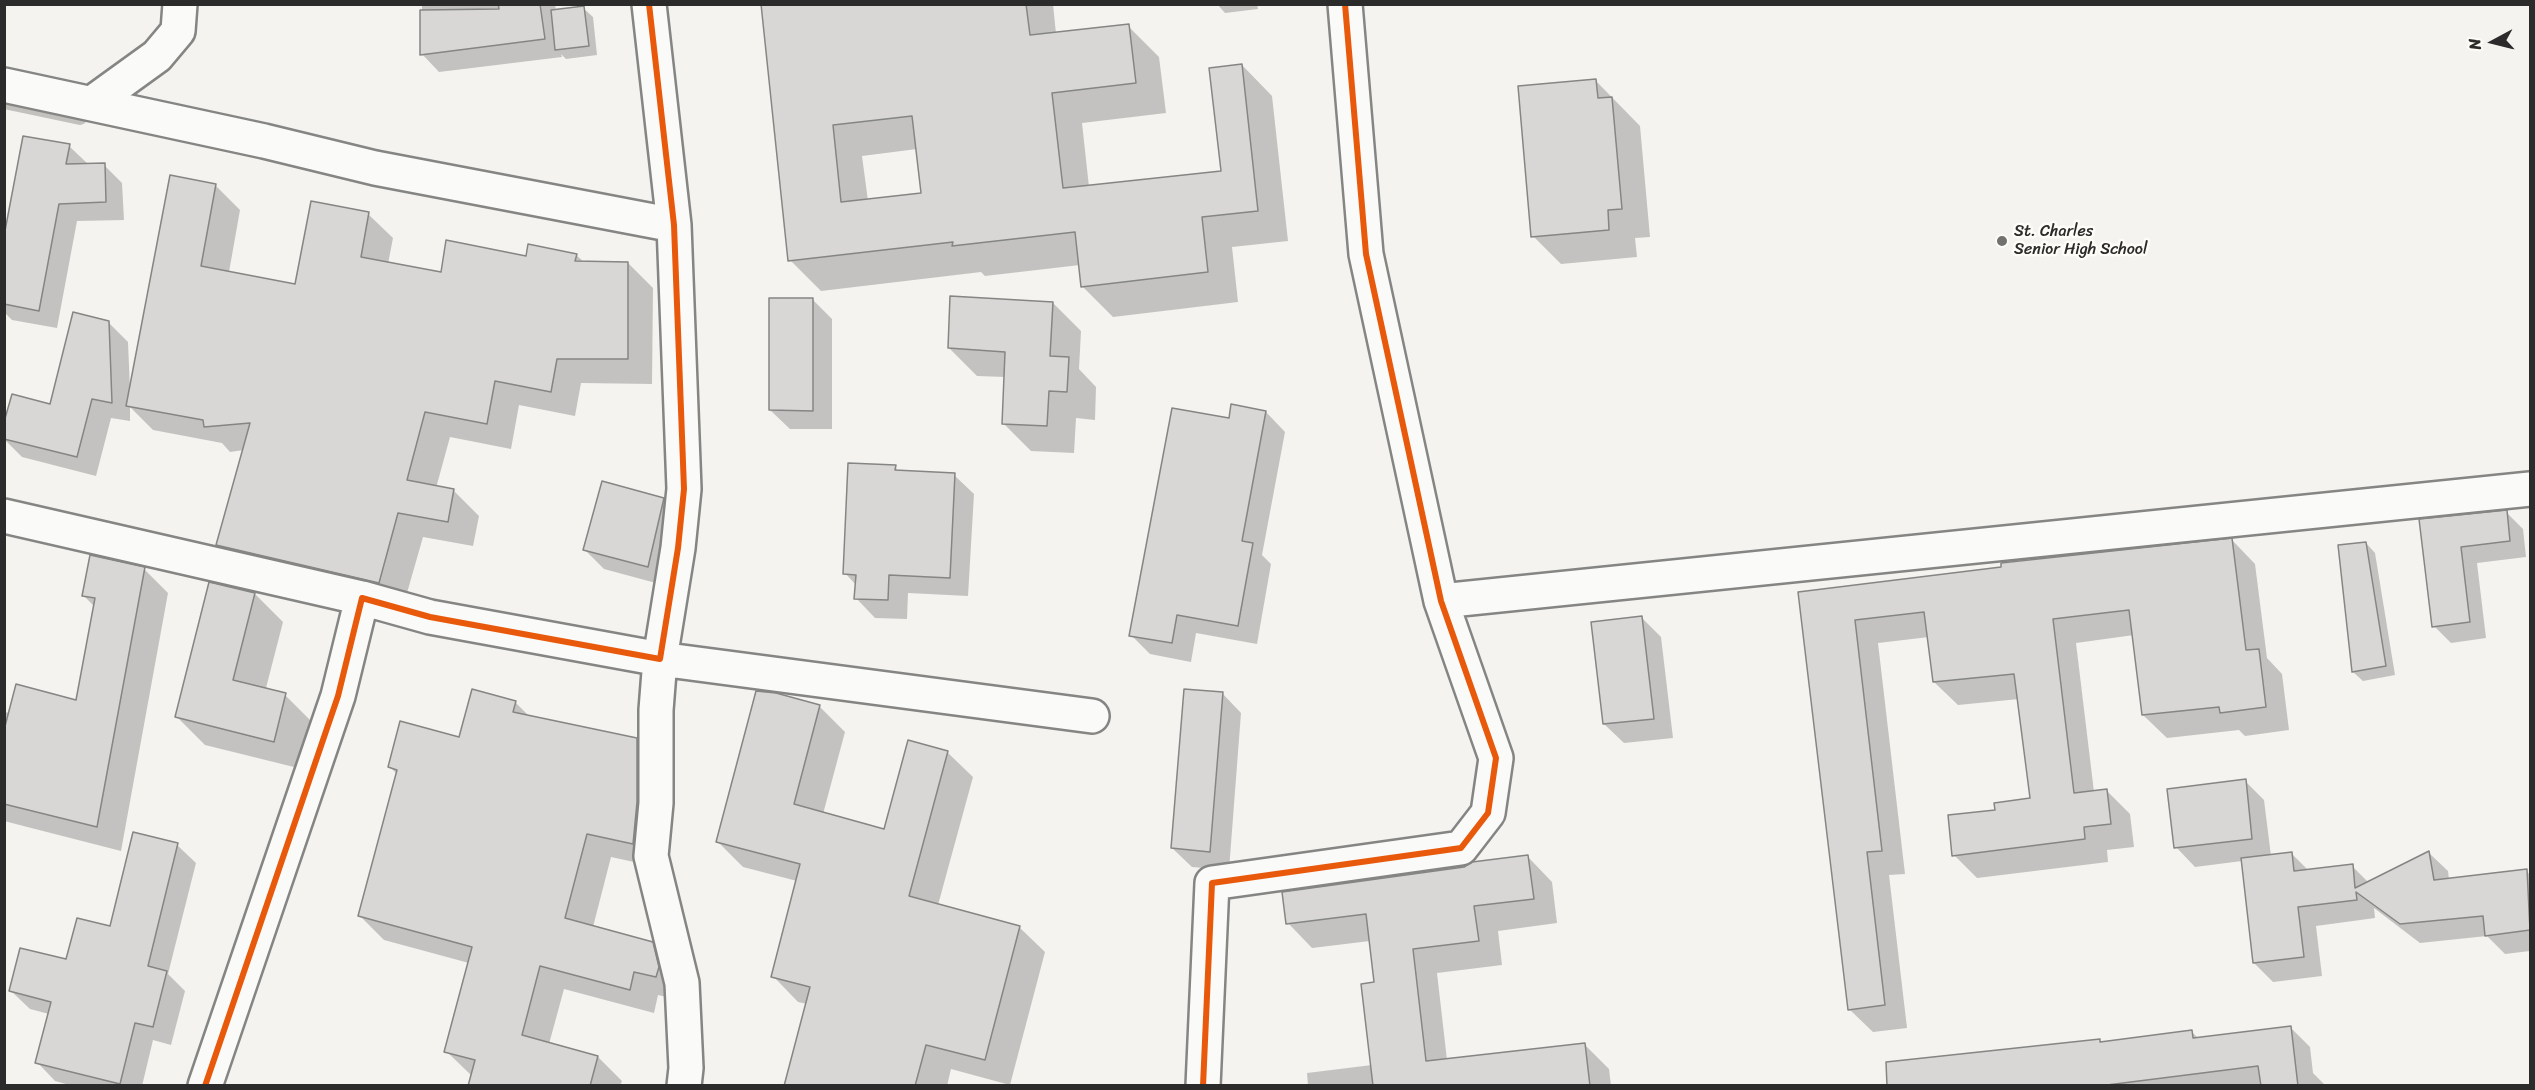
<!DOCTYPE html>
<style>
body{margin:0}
#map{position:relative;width:2535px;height:1090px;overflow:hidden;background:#f4f3f0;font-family:Sriracha,sans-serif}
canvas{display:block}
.frame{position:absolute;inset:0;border:6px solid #2b2b2b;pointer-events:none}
.north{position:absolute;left:2463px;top:12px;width:60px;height:60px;-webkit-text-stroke:4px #fdfcf7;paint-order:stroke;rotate:263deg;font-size:16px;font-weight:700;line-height:24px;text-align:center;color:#2b2b2b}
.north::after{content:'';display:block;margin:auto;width:21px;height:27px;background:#2b2b2b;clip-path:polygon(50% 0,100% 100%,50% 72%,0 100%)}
</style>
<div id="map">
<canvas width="2535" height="1090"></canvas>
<div class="frame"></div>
<div class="north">N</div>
</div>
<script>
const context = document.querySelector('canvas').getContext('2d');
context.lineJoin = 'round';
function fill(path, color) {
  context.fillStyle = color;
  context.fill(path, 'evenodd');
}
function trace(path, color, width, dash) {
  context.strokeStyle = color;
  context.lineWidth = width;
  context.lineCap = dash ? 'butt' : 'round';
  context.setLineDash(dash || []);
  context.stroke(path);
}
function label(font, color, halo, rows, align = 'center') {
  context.font = font + ' Sriracha,sans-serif';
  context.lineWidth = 5;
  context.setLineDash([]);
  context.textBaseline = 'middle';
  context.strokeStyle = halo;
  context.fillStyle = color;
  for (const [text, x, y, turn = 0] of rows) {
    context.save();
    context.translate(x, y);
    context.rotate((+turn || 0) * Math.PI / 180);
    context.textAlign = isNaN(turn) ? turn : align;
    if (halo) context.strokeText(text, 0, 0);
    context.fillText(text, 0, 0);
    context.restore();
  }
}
fill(new Path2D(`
 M422,4H555L556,11L583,8L593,17L597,55L566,59L561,54L562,57L439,72L422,54Z
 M762,4H1053L1056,34L1128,26L1159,57L1166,113L1082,123L1089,187L1222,172L1242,65L1272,96L1288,241L1232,247L1238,302L1113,317L1082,286L1080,265L985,276L981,272L821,291L790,260ZM917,149L922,194L868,201L862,156Z
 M1217,4H1257L1258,9L1225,13Z
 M1595,80L1640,126L1650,237L1635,238L1637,257L1561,264L1533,236Z
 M69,146L88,164L104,165L122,183L124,220L77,221L57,328L12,320L4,312V244Z
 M215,185L240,210L229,272L296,286L368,214L393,238L388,264L442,274L527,257L576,255L584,262L628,263L653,288L652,384L581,383L575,416L519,405L511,449L450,437L436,488L454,491L479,516L473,546L423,537L403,607L243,570L218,545L244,450L230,452L222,443L153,430L130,407V421L111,418L96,476L22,457L4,439V429L51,406L108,322L128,342L130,390Z
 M812,299L832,319V429H790L770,410Z
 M1053,303L1081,331L1079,369L1096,387L1095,420L1076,418L1074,453L1031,451L1003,423L1006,377L977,376L949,348Z
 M1266,412L1285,432L1262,555L1271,564L1257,644L1196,633L1191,662L1150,654L1131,635L1230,420Z
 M895,467L900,472L954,475L974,494L968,596L908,593L907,619L875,618L856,598V585L845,573Z
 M663,499L683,519L667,586L604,569L585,550Z
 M2506,512L2523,529L2526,557L2477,563L2486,638L2451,643L2434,626L2421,521Z
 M2232,540L2255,564L2267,658L2282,674L2289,730L2245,736L2239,730L2167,738L2143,715L2134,635L2076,643L2094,792L2106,790L2130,814L2134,847L2107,850L2108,862L1977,878L1954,855L1996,812L2031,800L2019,699L1958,705L1934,682L1929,637L1878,643L1905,874L1889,875L1907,1028L1873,1032L1849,1009L1800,593Z
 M2366,543L2375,553L2395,675L2363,681L2353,672Z
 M144,569L168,593L121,851L4,821V712L10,713L78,701L95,607L83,595Z
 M210,584L255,594L283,622L266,688L285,695L313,723L302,769L205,745L177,717Z
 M1642,618L1661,637L1673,738L1624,743L1604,724Z
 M1222,693L1241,713L1229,870L1192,867L1172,848Z
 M776,695L820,707L845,732L823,814L885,831L947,752L973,777L938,905L1019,927L1045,952L1010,1085L951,1069L947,1086H786L807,1004L798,1002L773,976L797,881L743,867L717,841Z
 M515,702L531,718L636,740L661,764L657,867L611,857L593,927L652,943L676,967L680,1000L658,995L654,1013L564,989L549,1044L598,1057L622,1081L620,1086H470L472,1076L446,1051L469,963L384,940L360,916L397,774L390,767L460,739Z
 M2245,781L2264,800L2271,856L2291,853L2309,871L2352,866L2369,883L2429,853L2448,871L2449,880L2526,870L2530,875V951L2505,954L2487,936L2420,943L2374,908L2375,918L2316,926L2322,976L2273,982L2254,963L2242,861L2195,867L2176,847Z
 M177,845L196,863L168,974L185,991L171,1045L153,1040L142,1086H73L55,1081L37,1062L49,1014L30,1009L11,991L67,961L111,928Z
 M1528,857L1552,882L1557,923L1498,931L1502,965L1437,973L1447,1060L1584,1044L1609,1069L1611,1086H1308L1307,1073L1372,1065L1376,983L1370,941L1312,948L1288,923L1464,868Z
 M2291,1028L2310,1047L2313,1073L2326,1086H1914L2099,1041L2102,1043L2192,1032L2199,1039Z`), '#0003');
trace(new Path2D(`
 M4,102L80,118`), '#c2c1be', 14);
const building = new Path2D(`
 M498,4H540L545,39L420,55V10L499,9Z
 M761,4H1026L1030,35L1129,24L1136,83L1052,93L1063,188L1221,171L1209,68L1242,64L1258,211L1202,217L1208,272L1081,287L1075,232L952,246L953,242L788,261ZM912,116L921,193L841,202L833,125Z
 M584,6L589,46L555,50L551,10Z
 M1596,79L1598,98L1612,97L1622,209L1608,210L1609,230L1531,237L1518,86Z
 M23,136L70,144L66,164L105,163L106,202L59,204L39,311L4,304V236Z
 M170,175L216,184L201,266L295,284L311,201L369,212L361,257L441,272L446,240L526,256L528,244L577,254L575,261L628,262V359H557L551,392L495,381L487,424L425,412L407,480L454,489L448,522L398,513L379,583L216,545L250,423L204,427L203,420L126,406Z
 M950,296L1053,302L1050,356L1069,357L1067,392L1049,391L1047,426L1002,424L1005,352L948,348Z
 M769,298H813V411L769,410Z
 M73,312L109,321L112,403L92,399L77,457L4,439V422L12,394L50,404Z
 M1231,404L1266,411L1242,541L1253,543L1238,626L1177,615L1172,643L1129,636L1172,408L1229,418Z
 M848,463L896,465L895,470L955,473L950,578L889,575L888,600L854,599L856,575L843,574Z
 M602,481L664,498L648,567L583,550Z
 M2507,510L2510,541L2461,547L2470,622L2432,627L2419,519Z
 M2232,538L2246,650L2259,649L2266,707L2220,713L2219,707L2142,715L2129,610L2053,619L2074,793L2107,789L2111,824L2084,827L2085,839L1952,856L1948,815L1995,810L1994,803L2030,798L2014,674L1933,682L1924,612L1855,620L1882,851L1867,852L1885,1005L1848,1010L1798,592L2001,567V563Z
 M2366,542L2386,666L2352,672L2338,545Z
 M90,555L145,567L97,827L4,804V730L16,684L76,700L95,598L82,596Z
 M209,582L255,593L233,680L286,693L274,742L175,717Z
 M1642,616L1654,719L1603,724L1591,622Z
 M472,689L516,701L513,712L637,738V802L633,844L587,834L565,918L653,942L659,967L656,977L634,972L630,990L540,966L522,1035L598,1056L590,1086H468L475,1060L444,1052L472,947L358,916L397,770L388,767L400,721L459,737Z
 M1184,689L1223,692L1210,852L1171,848Z
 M756,691L776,693L820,705L794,804L884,829L908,740L948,751L909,896L1020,926L985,1060L926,1045L915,1086H784L810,987L771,977L800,864L716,842Z
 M2246,779L2252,839L2174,848L2167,789Z
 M133,832L178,843L148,966L167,971L153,1027L135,1023L120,1084L35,1063L51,1002L9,991L20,948L66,959L77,918L110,926Z
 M2429,851L2434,880L2527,869L2530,930L2485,936L2483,916L2400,924L2356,892L2357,900L2298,907L2304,957L2253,963L2241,858L2292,852L2294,871L2353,864L2355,888Z
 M1528,855L1534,899L1474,906L1479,941L1413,949L1426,1061L1585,1043L1590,1086H1373L1361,984L1374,982L1366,914L1286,924L1282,892L1464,867L1472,862Z
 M2291,1026L2298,1086H2261L2258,1066L2099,1086H1887L1886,1062L2100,1039V1042L2192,1030L2193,1038Z`);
fill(building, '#d8d7d5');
trace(building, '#858584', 1.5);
const street = new Path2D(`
 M4,85L264,141L375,168L674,225
 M92,103L157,56L178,31L180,4
 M4,516L362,598
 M1441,601L2530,489
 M205,1086L338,696L362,598L430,617L660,659L678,548L684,489L674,225L649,4
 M684,1086L686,1068L682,983L651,856L656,803V710L660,659L1092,716
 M1203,1086L1212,883L1461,848L1488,813L1496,758L1441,601L1366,254L1345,4`);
trace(street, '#858584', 38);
trace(street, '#fafaf8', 33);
trace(new Path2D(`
 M205,1086L338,696L362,598L430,617L660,659L678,548L684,489L674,225L649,4
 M1203,1086L1212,883L1461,848L1488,813L1496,758L1441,601L1366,254L1345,4`), '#e8590c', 6);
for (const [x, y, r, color] of [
 [2002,241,6,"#717170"]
]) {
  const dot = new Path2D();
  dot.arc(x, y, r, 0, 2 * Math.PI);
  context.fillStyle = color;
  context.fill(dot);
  trace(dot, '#fdfcf7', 2);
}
label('16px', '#2b2b2b', '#fdfcf7', [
 ["St. Charles",2014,232],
 ["Senior High School",2014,250]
], 'left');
</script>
